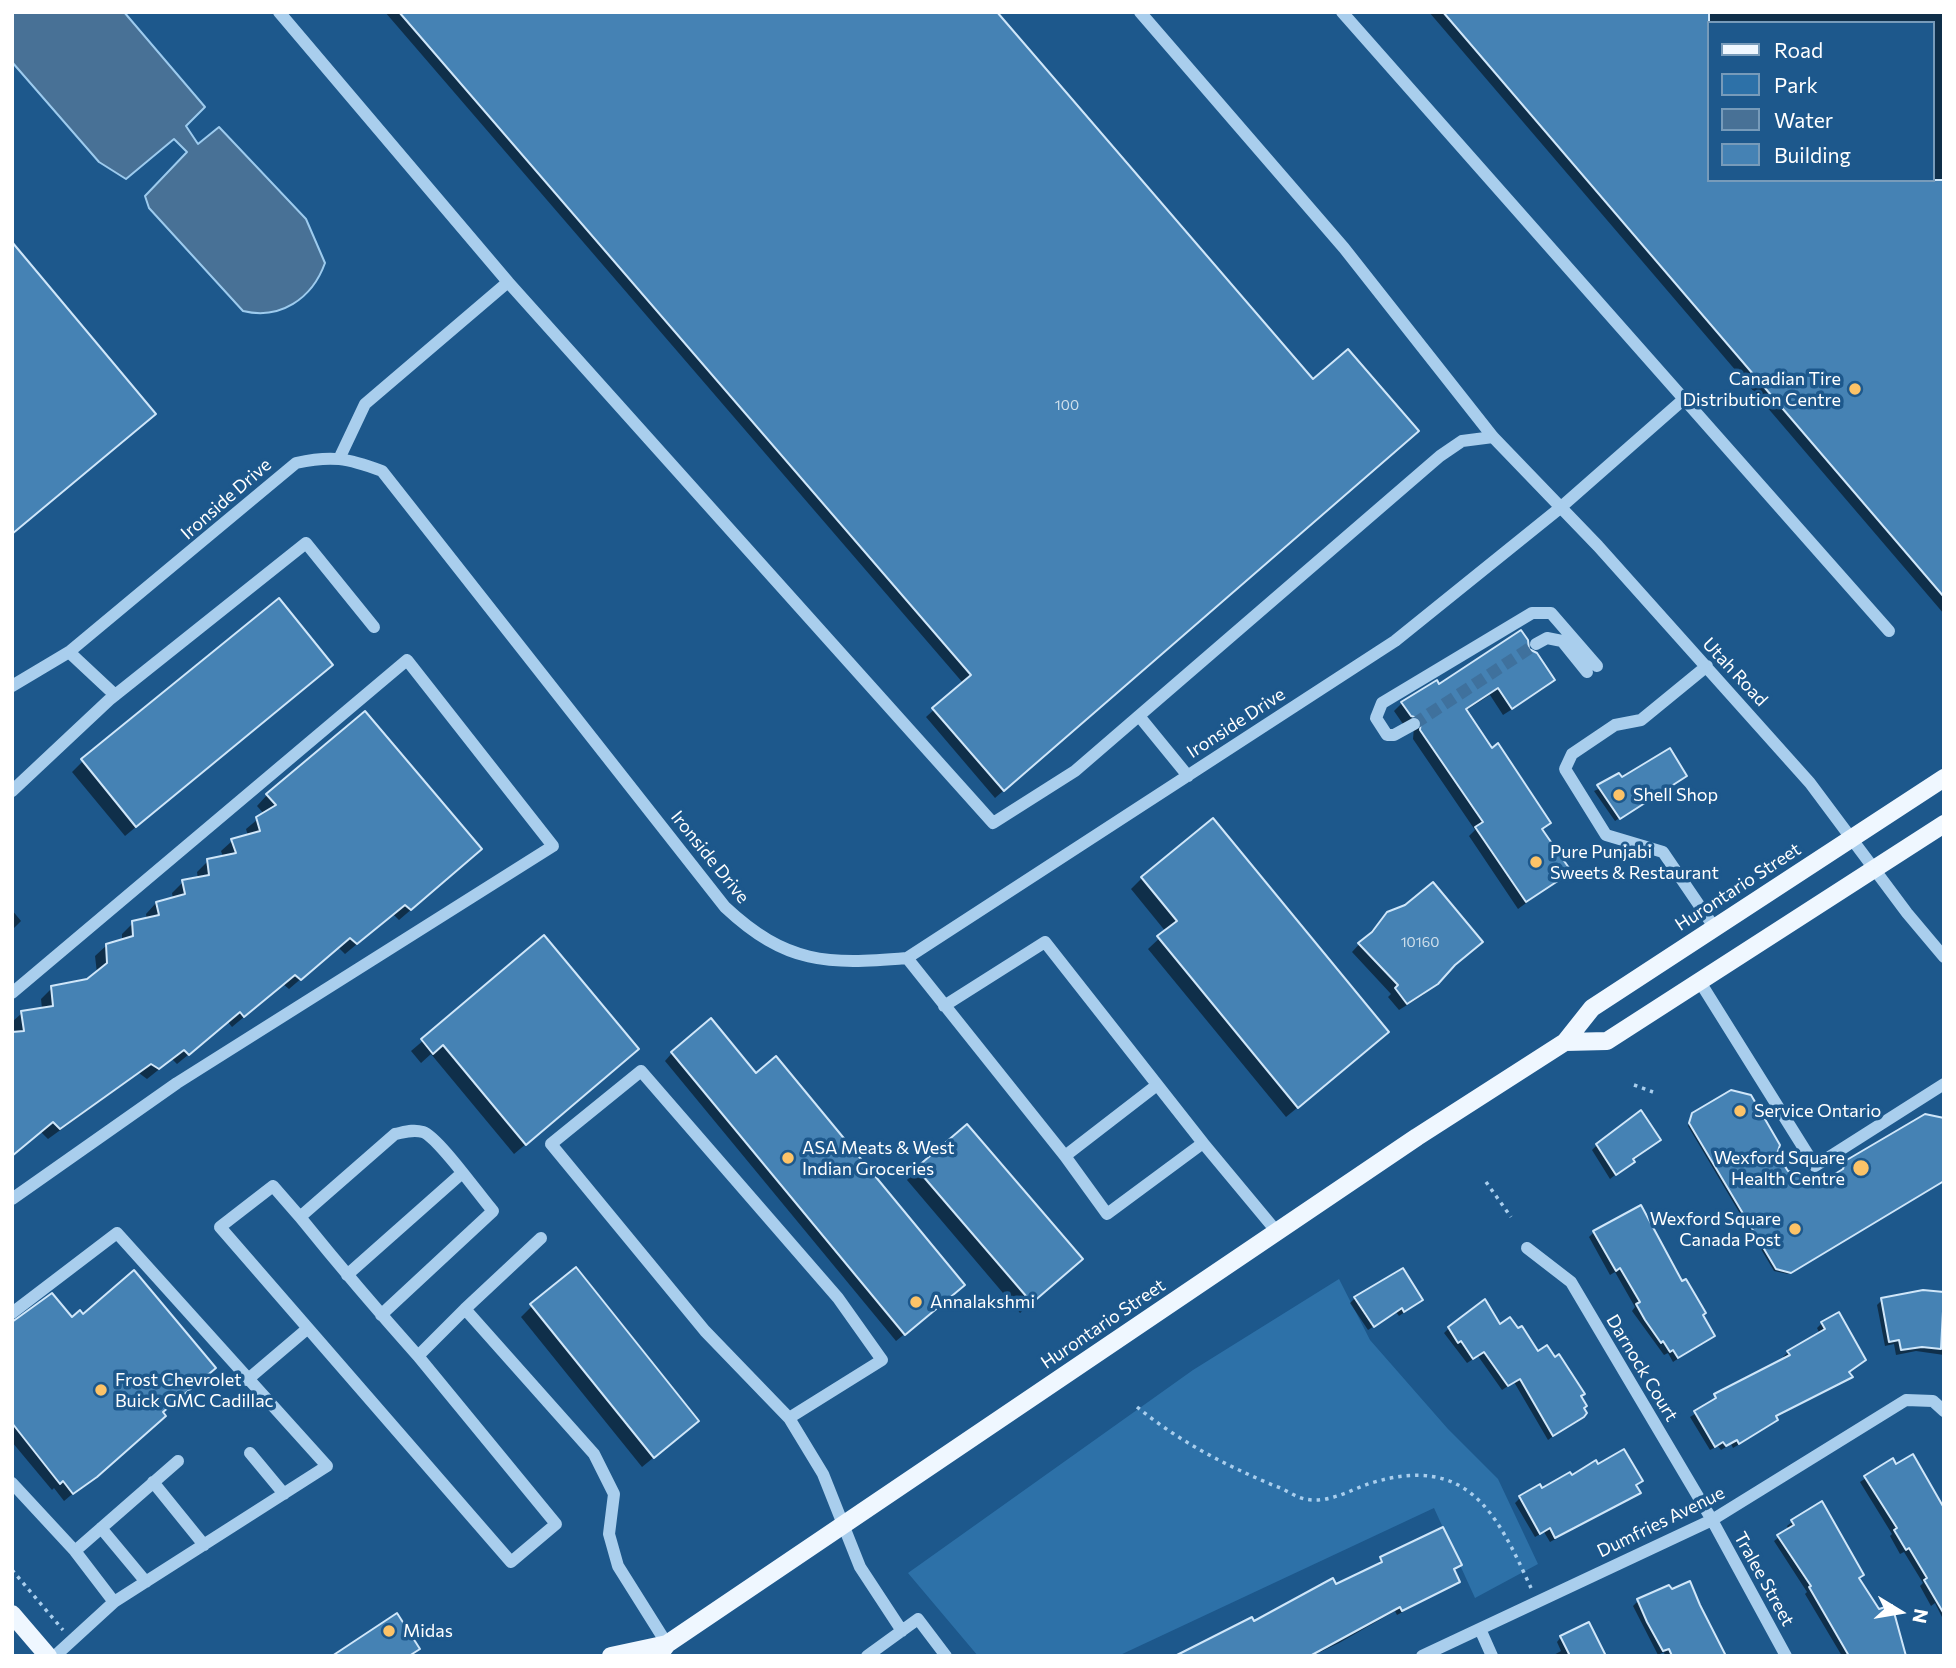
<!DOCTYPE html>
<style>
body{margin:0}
#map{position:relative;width:1956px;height:1668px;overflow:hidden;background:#1d588c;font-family:Commissioner,sans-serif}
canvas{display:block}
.frame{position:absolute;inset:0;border:14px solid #fff;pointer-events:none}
.legend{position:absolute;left:1707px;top:21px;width:228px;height:161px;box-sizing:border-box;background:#1d588c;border:2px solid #779bba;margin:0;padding:9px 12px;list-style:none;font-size:21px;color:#fff}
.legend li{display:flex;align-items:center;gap:14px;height:35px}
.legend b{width:35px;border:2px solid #779bba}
.north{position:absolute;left:1865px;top:1577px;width:70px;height:70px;-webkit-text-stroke:5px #1d588c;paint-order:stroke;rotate:101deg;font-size:19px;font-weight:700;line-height:28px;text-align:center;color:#fff}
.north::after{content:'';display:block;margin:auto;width:24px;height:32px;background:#fff;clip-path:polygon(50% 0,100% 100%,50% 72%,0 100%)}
</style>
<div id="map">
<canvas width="1956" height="1668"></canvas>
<div class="frame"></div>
<ul class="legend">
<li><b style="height:9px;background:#eff7ff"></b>Road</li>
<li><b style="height:19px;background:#2d71a8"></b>Park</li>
<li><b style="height:19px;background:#487196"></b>Water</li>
<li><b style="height:19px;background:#4582b4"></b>Building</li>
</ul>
<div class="north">N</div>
</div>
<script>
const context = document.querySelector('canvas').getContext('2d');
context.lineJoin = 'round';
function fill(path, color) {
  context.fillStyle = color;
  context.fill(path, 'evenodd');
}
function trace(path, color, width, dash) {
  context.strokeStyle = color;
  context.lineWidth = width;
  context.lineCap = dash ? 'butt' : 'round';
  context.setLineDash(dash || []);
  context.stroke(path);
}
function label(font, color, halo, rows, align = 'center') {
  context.font = font + ' Commissioner,sans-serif';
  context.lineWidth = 7;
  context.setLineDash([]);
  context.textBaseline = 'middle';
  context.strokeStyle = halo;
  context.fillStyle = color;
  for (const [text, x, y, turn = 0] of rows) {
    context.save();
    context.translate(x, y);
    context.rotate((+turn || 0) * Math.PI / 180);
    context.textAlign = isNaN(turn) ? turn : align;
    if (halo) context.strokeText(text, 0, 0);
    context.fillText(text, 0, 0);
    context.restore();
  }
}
fill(new Path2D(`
 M1339,1279L1370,1340L1448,1429L1498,1479L1538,1564L1475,1598L1434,1508L1118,1656H978L908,1573L1193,1370Z`), '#2d71a8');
const water = new Path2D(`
 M12,12H124L205,107L186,126L198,144L219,127L306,219L325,263C312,299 280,320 243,311L149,208L145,196L187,152L174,139L126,179L99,162L12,62Z`);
fill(water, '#487196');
trace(water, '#9dcbee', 2);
fill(new Path2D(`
 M385,12H995L1313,382L1409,439L995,798L926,717L963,683Z
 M1429,12H1944V614ZM1709,23H1933V180H1709Z
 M1527,650L1553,680L1545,688L1503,715L1490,695L1465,711L1491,750L1549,822L1541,830L1568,872L1518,909L1469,836L1475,830L1413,739L1414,727L1403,724L1394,711L1402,703L1438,686Z
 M331,665L125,836L72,772L83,761Z
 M1685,776L1615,821L1594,791L1621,779Z
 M267,795L469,860L399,920L393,914L345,954L338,947L289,989L283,984L232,1027L228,1022L177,1064L172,1059L147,1079L139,1073L48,1139L41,1132L12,1022L22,1013L42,1009L41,999L52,988L87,981L97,973L95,956L107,945L122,941V934L133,923L147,920L146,914L156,903L173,899L172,893L183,882L198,879L197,872L208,861L223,857L221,851L232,841L248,836L246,829L264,814L257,806Z
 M1142,878L1376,1043L1286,1117L1148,949L1166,932L1131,889Z
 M12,910L21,921L12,930Z
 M1388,913L1472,950L1423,995L1399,1010L1388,997L1391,994L1352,952Z
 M544,938L626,1060L514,1154L431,1054L421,1063L411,1051Z
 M672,1053L756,1075L955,1293L896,1341L665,1061Z
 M1693,1114L1775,1154L1787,1173L1826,1181L1842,1172L1846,1162L1944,1180L1788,1274L1774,1271L1688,1126Z
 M1659,1140L1610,1179L1592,1150L1597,1145Z
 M917,1169L1070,1270L1020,1313L907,1180Z
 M1594,1232L1682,1283L1713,1335L1673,1362L1668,1353L1664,1355L1632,1311L1635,1307L1615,1272L1610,1275L1589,1237Z
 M1944,1294V1355L1916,1351L1896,1355L1894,1344L1885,1346L1877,1305L1882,1300Z
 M1355,1298L1416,1304L1399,1316L1396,1312L1368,1330L1350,1303Z
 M532,1306L686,1431L642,1467L521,1317Z
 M1822,1323L1850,1377L1775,1418L1771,1425L1733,1448L1731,1444L1721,1450L1718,1446L1710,1450L1690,1417L1712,1403L1715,1396L1785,1360L1783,1357L1788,1352L1820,1334L1817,1328Z
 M12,1325L156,1424L64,1501L54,1488L52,1490L12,1442Z
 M1500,1326L1537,1353L1579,1397V1417L1548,1440L1514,1382L1502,1390L1478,1356L1467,1363L1444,1333L1449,1328Z
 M1892,1461L1944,1509V1621L1935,1603L1931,1606L1920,1586L1923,1583L1904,1552L1900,1554L1890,1536L1892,1534L1860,1482Z
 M1598,1466L1641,1481L1635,1487L1639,1493L1550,1542L1544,1532L1535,1537L1515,1503L1520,1498Z
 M1821,1503L1858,1579L1906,1656H1842L1805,1594L1807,1592L1774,1541L1789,1530L1787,1526L1792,1522Z
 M1443,1530L1460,1565L1453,1571L1458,1582L1397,1615L1395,1611L1339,1643L1312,1656H1177L1336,1586L1377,1566L1381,1559Z
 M1689,1583L1726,1656H1665L1664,1652L1658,1655L1633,1606L1638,1601Z
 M1561,1637L1606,1656H1552L1561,1651L1557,1642Z`), '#0007');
const building = new Path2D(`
 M399,12H997L1313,379L1348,349L1419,431L1004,791L932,708L971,675Z
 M1443,12H1709V180H1944V597Z
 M12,242L156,414L12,534Z
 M279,598L333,665L136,827L81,759Z
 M1521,630L1528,640L1529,649L1537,653L1555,680L1512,709L1498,688L1466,709L1492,748L1498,743L1551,823L1542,829L1569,868L1570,873L1526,902L1475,827L1483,822L1420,730L1421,719L1411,716L1401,702L1437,680L1439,684Z
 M365,711L482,849L411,910L405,905L357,944L350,938L301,980L295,975L244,1017L240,1012L189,1055L184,1050L159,1069L151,1064L60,1129L53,1122L12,1156V1032L24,1031L21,1011L53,1006L51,986L87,979L107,963L106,944L133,936L132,921L159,915L156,902L185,894L182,880L209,875L207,859L236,853L231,839L260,831L256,817L276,805L266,794Z
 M1670,748L1687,776L1620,819L1597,785L1619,773L1622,777Z
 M1213,818L1389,1032L1298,1108L1157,936L1177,921L1141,877Z
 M1433,882L1483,942L1455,965L1438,984L1407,1004L1395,988L1398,985L1358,943L1372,932L1387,912L1405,905Z
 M544,935L639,1049L526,1145L443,1045L433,1054L421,1039Z
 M711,1018L756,1073L776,1056L965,1285L905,1335L671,1052Z
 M1731,1090L1751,1095L1780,1145L1777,1154L1788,1171L1825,1180L1843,1169L1845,1161L1925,1114L1944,1118V1181L1791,1273L1776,1269L1689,1123L1692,1113Z
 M1641,1110L1661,1140L1633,1159L1635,1162L1616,1175L1596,1144Z
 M967,1124L1083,1259L1032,1303L916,1168Z
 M1641,1205L1682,1281L1686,1279L1706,1313L1703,1315L1715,1336L1678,1358L1673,1350L1670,1352L1663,1341L1661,1343L1645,1320L1636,1304L1640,1302L1620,1268L1616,1271L1593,1231Z
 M576,1267L699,1421L654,1458L530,1304Z
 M1403,1268L1423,1300L1404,1312L1402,1308L1374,1327L1354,1297Z
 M134,1270L216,1368L163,1412L166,1416L97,1477L73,1494L63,1481L60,1484L12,1423V1322L52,1293L72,1317L80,1310L83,1314Z
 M1923,1290L1944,1292L1941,1349L1922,1347L1901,1350L1899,1340L1889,1342L1881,1298Z
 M1485,1299L1500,1324L1510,1317L1518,1328L1522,1326L1538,1351L1547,1345L1555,1357L1559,1354L1585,1394L1581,1396L1587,1406L1584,1408L1587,1413L1584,1417L1553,1436L1520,1379L1508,1386L1484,1352L1473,1359L1461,1341L1458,1343L1448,1327Z
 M1839,1312L1866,1360L1849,1372L1853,1377L1776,1416L1778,1420L1739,1444L1737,1440L1726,1446L1723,1442L1715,1447L1694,1411L1716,1398L1714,1394L1790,1355L1787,1351L1825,1329L1821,1322Z
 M1624,1449L1643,1481L1636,1485L1641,1493L1555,1538L1550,1528L1540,1534L1519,1496L1540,1484L1542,1488L1570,1472L1572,1475L1596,1460L1598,1464Z
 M1913,1454L1944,1508V1614L1924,1580L1927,1578L1909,1548L1906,1550L1894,1530L1897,1528L1864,1476L1893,1458L1896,1464Z
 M1822,1501L1864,1575L1859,1578L1879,1609L1892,1605L1906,1656H1849L1809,1587L1811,1586L1777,1535L1794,1525L1791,1520Z
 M1443,1527L1462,1565L1454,1569L1460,1582L1402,1611L1400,1607L1310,1656H1175L1252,1617L1254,1621L1333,1578L1336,1584L1382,1562L1380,1557Z
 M1690,1581L1700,1605L1726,1656H1672L1669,1649L1663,1651L1647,1622L1637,1599L1669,1585L1672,1589Z
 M397,1613L420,1649L409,1656H332Z
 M1589,1622L1606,1656H1570L1560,1636Z`);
fill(building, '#4582b4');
trace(building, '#cfe6f9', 2);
trace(new Path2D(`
 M1414,724L1536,644`), '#3f719d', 12, [12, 6]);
trace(new Path2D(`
 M1634,1085L1653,1092
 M1486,1182L1511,1217
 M1137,1407C1180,1442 1225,1465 1275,1486C1285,1489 1295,1497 1305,1499C1328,1504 1350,1490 1371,1483C1467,1454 1496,1511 1531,1588
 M12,1570L63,1630`), '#a9ceed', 3.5, [3.5, 5]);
trace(new Path2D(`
 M279,12L508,282
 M1140,12L1344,248L1493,437L1598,546L1810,783L1907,913L1944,957
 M1342,12L1889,631
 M339,459L365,404L508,282L993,823L1075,771L1440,456L1462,441L1493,437
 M1536,644L1547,638L1562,641L1587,672
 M69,652L115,695
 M1707,666L1641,720L1615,725L1572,754L1565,769L1606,835L1663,852L1714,927
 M12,686L69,652L296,463C332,455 347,458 382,471L725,907C786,964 827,965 907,958L1395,641L1560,508L1684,399
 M1139,716L1188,776
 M1414,724L1394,735H1387L1376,718L1382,703L1532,613H1551L1597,666
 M12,791L109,700L306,543L374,627
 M907,958L1065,1156L1107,1214L1203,1143L1277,1232
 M1700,982L1815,1166L1944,1084
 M12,993L407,660L553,846L177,1083L12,1199
 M944,1006L1045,942L1203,1143
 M1065,1156L1157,1085
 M300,1217L273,1186L220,1227L511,1562L556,1524L418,1356
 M541,1238L465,1309L594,1454L614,1494L609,1534L618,1566L667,1644
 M1527,1248L1571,1282L1712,1520L1786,1656
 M347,1275L461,1174
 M12,1313L117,1233L327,1466L114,1602
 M381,1315L493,1211C479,1195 438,1137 423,1132C413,1129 405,1132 395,1134L300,1217C338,1264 377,1310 418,1356L465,1309
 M247,1380L307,1329
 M789,1418L882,1360L838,1298L641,1071L551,1144L705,1331L789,1418L823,1474L860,1567L902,1631
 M250,1453L284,1494
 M153,1482L204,1545
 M12,1483L75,1551L114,1602L55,1656
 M101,1528L146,1582
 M75,1551L178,1461
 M1480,1629L1492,1656
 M867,1656L918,1619L946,1656
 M1422,1656L1712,1520L1906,1400L1933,1401L1944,1411`), '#a9ceed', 12);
trace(new Path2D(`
 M1565,1042L1607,1041L1944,824
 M12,1614L48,1656
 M611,1656L667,1644
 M658,1656L667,1644L1417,1137L1565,1042L1592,1008L1944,778`), '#eff7ff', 18);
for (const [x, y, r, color] of [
 [1855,389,7,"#fcc368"],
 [1619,795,7,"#fcc368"],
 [1536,862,7,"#fcc368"],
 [1740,1111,7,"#fcc368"],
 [788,1158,7,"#fcc368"],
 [1861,1168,9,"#fcc368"],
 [1795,1229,7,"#fcc368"],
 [916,1302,7,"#fcc368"],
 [101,1390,7,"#fcc368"],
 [389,1631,7,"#fcc368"]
]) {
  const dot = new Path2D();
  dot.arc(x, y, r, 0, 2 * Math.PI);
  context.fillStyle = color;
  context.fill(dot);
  trace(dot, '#1d588c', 2.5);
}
label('14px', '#d0e0ec', null, [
 ["100",1067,405],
 ["10160",1420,942]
]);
label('18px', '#fff', '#1d588c', [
 ["Canadian Tire",1841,379,"right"],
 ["Distribution Centre",1841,400,"right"],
 ["Shell Shop",1633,795],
 ["Pure Punjabi",1550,852],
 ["Sweets & Restaurant",1550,873],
 ["Service Ontario",1754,1111],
 ["ASA Meats & West",802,1148],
 ["Indian Groceries",802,1169],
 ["Wexford Square",1845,1158,"right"],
 ["Health Centre",1845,1179,"right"],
 ["Wexford Square",1781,1219,"right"],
 ["Canada Post",1781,1240,"right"],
 ["Annalakshmi",930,1302],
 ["Frost Chevrolet",115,1380],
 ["Buick GMC Cadillac",115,1401],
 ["Midas",403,1631]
], 'left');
label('18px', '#fff', '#1d588c', [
 ["Ironside Drive",226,499,-41],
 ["Utah Road",1735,672,47],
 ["Ironside Drive",1236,723,-33],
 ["Ironside Drive",710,857,51],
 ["Hurontario Street",1738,887,-33],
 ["Hurontario Street",1103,1324,-34],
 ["Darnock Court",1642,1368,59],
 ["Dumfries Avenue",1661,1522,-26],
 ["Tralee Street",1764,1579,61]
]);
</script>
